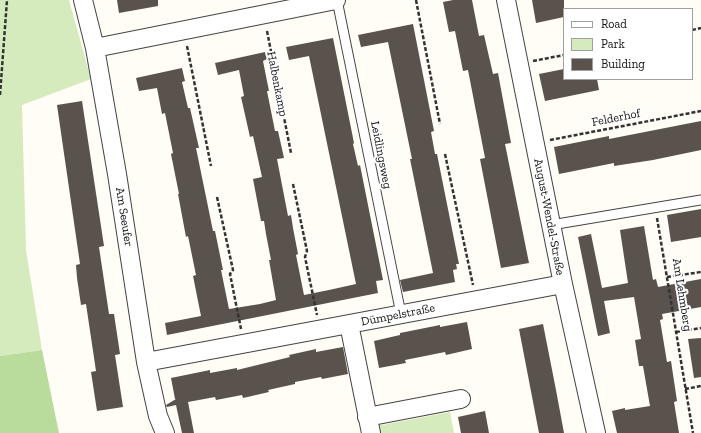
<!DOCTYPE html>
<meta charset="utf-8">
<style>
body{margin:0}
#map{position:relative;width:701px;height:433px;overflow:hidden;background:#fffdf5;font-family:"Zilla Slab",serif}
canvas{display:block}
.legend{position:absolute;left:563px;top:8px;width:130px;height:72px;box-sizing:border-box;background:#fff;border:1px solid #a0a0a0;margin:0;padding:5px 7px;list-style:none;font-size:12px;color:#111}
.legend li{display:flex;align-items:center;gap:8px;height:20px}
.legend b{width:20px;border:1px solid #a0a0a0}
</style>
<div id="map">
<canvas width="701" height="433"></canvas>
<ul class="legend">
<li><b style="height:5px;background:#fff"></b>Road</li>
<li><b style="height:11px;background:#d5ebbd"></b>Park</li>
<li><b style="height:11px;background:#5a524d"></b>Building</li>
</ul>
</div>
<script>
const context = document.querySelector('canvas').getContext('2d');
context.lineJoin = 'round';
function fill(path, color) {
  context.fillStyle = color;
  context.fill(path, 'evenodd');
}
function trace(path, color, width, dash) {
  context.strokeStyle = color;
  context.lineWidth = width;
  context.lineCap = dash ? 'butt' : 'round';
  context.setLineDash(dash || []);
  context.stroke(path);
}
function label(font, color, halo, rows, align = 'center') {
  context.font = font + ' "Zilla Slab",serif';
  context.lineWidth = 4;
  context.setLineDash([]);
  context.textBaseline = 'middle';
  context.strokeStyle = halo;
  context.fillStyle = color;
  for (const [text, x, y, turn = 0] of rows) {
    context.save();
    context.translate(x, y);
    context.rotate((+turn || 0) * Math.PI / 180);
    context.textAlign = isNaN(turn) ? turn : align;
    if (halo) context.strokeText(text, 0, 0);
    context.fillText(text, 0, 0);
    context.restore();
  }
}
fill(new Path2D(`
 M0,0H69L91,79L22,105L26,250L42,350L0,356Z
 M450,412L454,433H379L377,426Z`), '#d5ebbd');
fill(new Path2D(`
 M42,350L59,433H0V356Z`), '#b9dc9c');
fill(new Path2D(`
 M117,0H158V6L119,13Z
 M453,0H472L479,36L484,35L493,74L498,73L511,143L505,144L529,263L501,268L480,159L485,158L468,70L463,71L455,31L449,32L443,2Z
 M532,0H564V17L536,23Z
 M413,24L434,131L431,132L435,154H437L459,264H456L457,269L453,270L455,282L403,292L400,280L433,273L410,159H412L388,42L361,47L358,35Z
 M333,38L354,143L353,144L358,166L360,165L383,280L376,281L378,293L167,335L165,323L201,316L193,276L196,275L188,236L186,237L178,194H179L171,154L173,153L165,113L162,114L157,88L139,91L136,78L182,68L185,81L182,82L188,108H190L199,148H196L213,231H215L223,270H221L229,309L260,304L276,300L269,260H271L266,234L264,221H261L253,179L262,177L253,136L250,137L241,97L244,96L239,70L218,75L215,63L265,52L267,59L263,61L269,91H267L275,131H278L284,158L277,159L288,216L291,215L293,228L298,254L296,255L304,295L329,290L356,284L309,56L289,60L286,47Z
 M564,69V79H597L599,90L545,101L539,74Z
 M82,101L104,246L99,247L109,314H114L120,354L115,355L123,407L97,411L91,372L96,371L86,304L81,305L77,278L76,265L80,264L57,105Z
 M701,121V150L653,160L614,166V163L559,174L554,147L609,136V139Z
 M701,209V237L671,242L667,215Z
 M644,226L653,280L656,279L658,287L701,279V307L662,314L663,319L660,320L667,362L671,361L677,401L674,402L679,433H617L612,411L625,408V410L650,406L643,366H639L635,340L641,339L634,297L604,301L610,333L598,336L578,237L591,234L602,288L628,283L620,230Z
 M467,322L472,349L446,355L445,352L405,360L406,363L379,368L374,341L400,335V333L440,325V327Z
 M543,324L556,390L564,433H539L519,329Z
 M701,338V377L694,378L688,339Z
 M343,347L348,374L322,379L321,377L295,382V384L268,390L269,392L243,398L242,395L216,400L215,397L188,402L194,433H182L176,405L167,407L166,405L176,399H175L171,378L210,370V373L237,368V370L290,357L289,355L316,349V352Z
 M485,411L489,433H461L458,417Z`), '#5a524d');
const service = new Path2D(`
 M337,0L401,314
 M551,225L701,200`);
const minor = new Path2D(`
 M83,0L95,48L117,174L146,362L158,416L165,433
 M506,0L563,284L596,433
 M95,48L336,0
 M349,324L371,433
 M146,362L563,284
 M367,417L461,399`);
trace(service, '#444', 11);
trace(minor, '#444', 20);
trace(new Path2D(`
 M416,0L440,124
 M692,30L701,28
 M267,31L291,153
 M187,46L211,166
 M533,61L564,55
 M0,95L7,0
 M550,140L701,111
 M445,154L473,285
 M293,184L307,251L305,257L317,315
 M217,197L233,270L230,274L241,329
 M657,218L693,433
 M667,277L701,272
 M676,332L701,328
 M685,389L701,386`), '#333', 2.5, [4, 2]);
trace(service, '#fff', 9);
trace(minor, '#fff', 18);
label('12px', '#111', '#fff', [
 ["Halbenkamp",277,84,79],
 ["Felderhof",616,118,-11],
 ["Leidlingsweg",381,155,79],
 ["Am Seeufer",124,217,81],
 ["August-Wendel-Straße",549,217,79],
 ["Am Lehmberg",682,295,81],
 ["Dümpelstraße",398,315,-11]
]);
</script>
